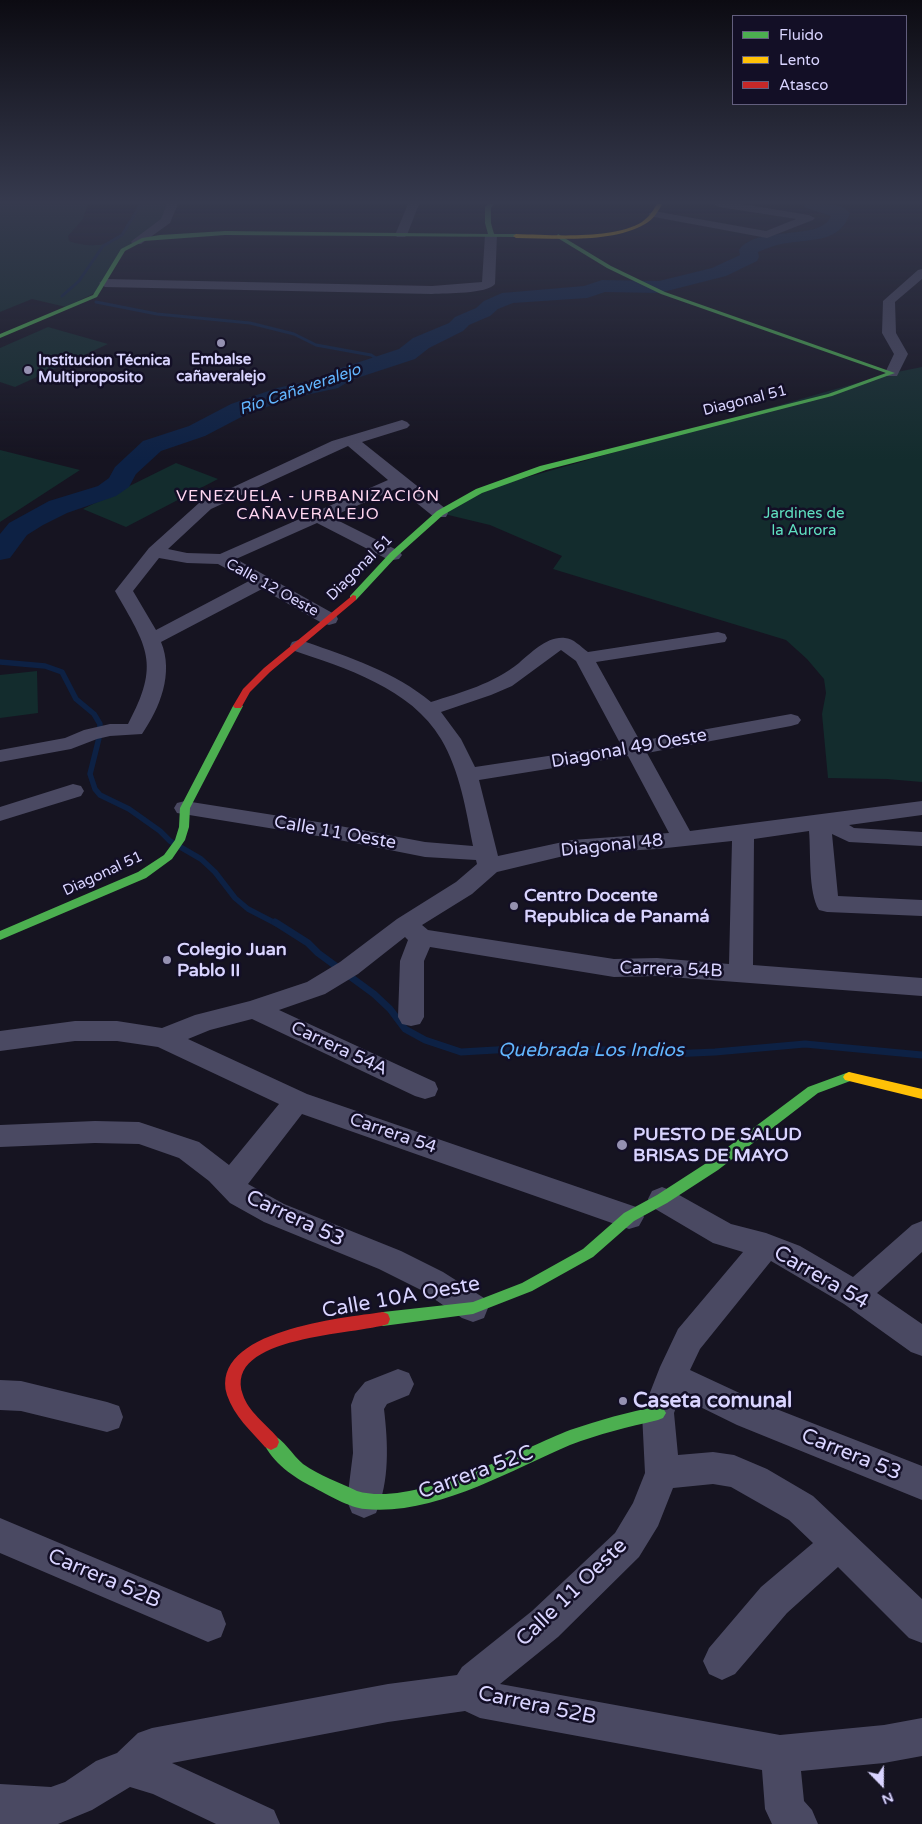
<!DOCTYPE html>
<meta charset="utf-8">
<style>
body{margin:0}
#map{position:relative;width:922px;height:1824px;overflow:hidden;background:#161421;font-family:"Varela Round",sans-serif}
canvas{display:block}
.legend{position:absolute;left:732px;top:15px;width:175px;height:90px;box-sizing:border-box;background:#130f26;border:1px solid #625e7d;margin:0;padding:6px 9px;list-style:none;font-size:15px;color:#d9d4ff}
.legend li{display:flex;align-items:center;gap:10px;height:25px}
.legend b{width:25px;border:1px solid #625e7d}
.north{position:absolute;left:857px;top:1759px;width:50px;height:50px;-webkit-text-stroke:4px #130f26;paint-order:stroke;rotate:158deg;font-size:14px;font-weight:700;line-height:20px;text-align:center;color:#d9d4ff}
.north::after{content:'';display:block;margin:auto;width:18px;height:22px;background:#d9d4ff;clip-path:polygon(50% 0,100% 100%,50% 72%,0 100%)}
</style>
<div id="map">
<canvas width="922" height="1824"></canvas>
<ul class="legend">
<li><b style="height:6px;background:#4caf50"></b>Fluido</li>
<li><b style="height:6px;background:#ffc107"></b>Lento</li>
<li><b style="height:6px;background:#c62828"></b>Atasco</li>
</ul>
<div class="north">N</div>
</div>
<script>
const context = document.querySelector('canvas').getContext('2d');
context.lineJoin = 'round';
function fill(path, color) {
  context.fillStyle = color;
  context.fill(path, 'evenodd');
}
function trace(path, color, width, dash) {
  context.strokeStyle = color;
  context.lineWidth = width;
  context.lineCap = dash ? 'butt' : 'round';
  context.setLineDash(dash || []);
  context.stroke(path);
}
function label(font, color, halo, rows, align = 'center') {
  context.font = font + ' "Varela Round",sans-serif';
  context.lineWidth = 5;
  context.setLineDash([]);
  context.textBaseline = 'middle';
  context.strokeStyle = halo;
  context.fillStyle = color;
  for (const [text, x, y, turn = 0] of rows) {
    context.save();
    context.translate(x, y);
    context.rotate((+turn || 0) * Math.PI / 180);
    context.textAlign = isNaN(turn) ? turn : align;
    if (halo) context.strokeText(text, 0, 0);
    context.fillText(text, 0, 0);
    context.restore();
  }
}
fill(new Path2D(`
 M0,204H88L83,219L68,236L69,241C85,247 109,248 122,235C128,229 134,213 141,204H173L166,221L126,247L101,290L66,307L32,299L0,312Z
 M48,327L108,344L15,387L0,382V348Z
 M922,367V782L887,779L828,778L822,714L826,693L824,679L807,659L786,640L553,569L562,556L490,525L440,513L479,491L892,373Z
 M0,450L80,470L0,522Z
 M176,463L218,479L126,527L83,509Z
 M37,671L38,713L0,718V675Z`), '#132c2d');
trace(new Path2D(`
 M62,296L79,281L103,246L122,235L141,204
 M96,302L157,314L250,323L294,334L316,345L371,355L382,362`), '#0d2144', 3);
trace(new Path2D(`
 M0,662L45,666L62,672L76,699L94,714L100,724L99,738L90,774L95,789L100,795L129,809L160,831L170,841L201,859L215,872L235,898L248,909L277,924`), '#0d2144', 5.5);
trace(new Path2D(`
 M275,922L308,943L318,953L374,994L390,1009L405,1029L425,1040L461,1052L547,1047L605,1050L648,1055L715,1052L805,1044L922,1055`), '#0d2144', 7);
fill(new Path2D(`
 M803,204C817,204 841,201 850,213C841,242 813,239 788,243C777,244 768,248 758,252L759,257L757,261L726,276L659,293L605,292L587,298L513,303L498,309L490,316L469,325L463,331L429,348L415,359L351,380L338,388L292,398L247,414L205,436L161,451L136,474L129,487L116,496L67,513L43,525L27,535L10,558L0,560V534L9,523L49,501L98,486L109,478L115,467L143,441L189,426L231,404L277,388L323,378L335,370L399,349L413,338L449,323L455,317L476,308L484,301L502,293L584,286L602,280L659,281L712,268L740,255L739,250C757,224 821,242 831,216L806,208Z`), '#0d2144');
fill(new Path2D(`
 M167,204H178L170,223L141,244H133L131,242L133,240L161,219Z
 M408,204H419L407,235L405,237H397L395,235Z
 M714,204H742L809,215L815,218L813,220L767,238L654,217L648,214L654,211L766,231L796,219L719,207Z
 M491,232L497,235L495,284C487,294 446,293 432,294L105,287L99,283L105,279L432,286L482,282L485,235Z
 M922,269V279L895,302L896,333L908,354L897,376H887L885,373L894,354L882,333L883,301L918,270Z
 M402,420L407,422L410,425L407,428L362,442L446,509L448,513L446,517H434L398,488L331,517L399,551L402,555L399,559L393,560L387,559L317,523L236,559L336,615L338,619L336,623L329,625L322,623L262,589L161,642C174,673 160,708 142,734L110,736L97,739L71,749L0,762V750L65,738L84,730L110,724H128C161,663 147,647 115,591L149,548L199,503L332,441ZM348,446L388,480L220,554L187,553L168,549L211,509ZM159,558L187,563L218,564L249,581L156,630L133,591Z
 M718,632L725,634L727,638L725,642L596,662L640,741L791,714L798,716L801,720L798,724L791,726L647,753L690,831L922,801V815L849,825L854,828L922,832V846L849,842L832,834L838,896L922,900V916L827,912L819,910C808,892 811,852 809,831L754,839L753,965L922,978V996L657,976L614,977L430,947L424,961V1017L420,1024L411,1026L402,1024L398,1017L400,961L408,940L405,937L358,974L325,994L279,1010L435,1082L438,1089L435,1096L425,1099L415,1096L252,1019L210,1030L188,1039L307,1094L639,1208L644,1217L639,1226L629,1229L302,1114L248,1184L284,1204L401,1251L443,1272L484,1298L488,1308L484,1318L473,1322L462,1318L421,1290L379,1269L264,1222L230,1203L209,1181L179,1158L139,1144L95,1143L0,1147V1125L95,1121L139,1122L199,1142L229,1165L279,1104L158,1047L117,1041H75L0,1051V1031L75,1021H117L162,1028L195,1015L250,1001L307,982L340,962L397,919L456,882L477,864L476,860L425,857L324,837L177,813L174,808L177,803L185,801L324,823L425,842L473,846C466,810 460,771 441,739C411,688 345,668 292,650L290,646L292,642L299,640L306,642C349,657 395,672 431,702C462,692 493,684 519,663C531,653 547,636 565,638C573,638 581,647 588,652ZM561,650L576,661L621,745L475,767L461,739L441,712L491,695L512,686ZM628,756L669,833L572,840L498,856L479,780ZM732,841L729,964L657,958L614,959L428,930L422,925L472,894L497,872L572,854L657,849Z
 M73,784L81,786L84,791L81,796L0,821V807Z
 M662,1187L672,1191L731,1224L766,1233L800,1246L853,1277L912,1225L922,1221V1252L877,1293L922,1324V1356L911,1352L844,1304L771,1261L700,1349L690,1370L761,1403L922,1466V1500L737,1425L680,1397L674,1413L678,1455L713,1452L734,1455L767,1469L813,1496L922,1599V1643L909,1638L838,1567L787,1613L735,1674L722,1680L709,1674L703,1661L709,1648L761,1587L813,1543L789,1520L731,1487L713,1484L673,1488L658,1526L639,1557L558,1637L500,1684L780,1735L884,1725L922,1718V1756L884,1763L801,1771L804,1801L812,1810L818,1824H772L765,1809L762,1770L480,1718L465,1711L388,1722L172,1763L274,1810L280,1824H216L153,1794L130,1787L92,1810L58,1824H0V1784L51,1787L65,1782L96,1761L117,1753L138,1733L152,1728L388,1684L457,1675L462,1667L532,1611L615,1533L633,1503L645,1473L642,1413L660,1367L678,1329L743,1252L713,1243L652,1207L648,1199L652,1191Z
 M398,1369L409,1373L414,1384L409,1395L387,1404L384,1409C388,1443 390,1481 376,1513L364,1518L352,1513L347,1501L353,1453L351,1405L355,1394L365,1382Z
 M0,1380L21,1381L107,1402L119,1406L123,1417L119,1428L107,1432L21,1411L0,1410Z
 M0,1518L221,1611L226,1624L221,1637L208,1642L0,1553Z`), '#4a4962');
fill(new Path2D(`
 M488,204H494L491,208V223L494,234H516L518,237L225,235L144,241L125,251L97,297L0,338V334L93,295L121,249L142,238L160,235L225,231L488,234L485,223V207Z
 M558,234L611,266L665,292L895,373L832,396L546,470L482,493L443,515L396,557L356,600H350V596L390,553L437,511L476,489L540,466L828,394L886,373L661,294L607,268L556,237Z
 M238,703L243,706L190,808L189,827L185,840L172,859L146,878L0,940V931L138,872L164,855L175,840L179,827L180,808L233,706Z
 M849,1072L853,1074L855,1077L853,1080L818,1093L718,1170L667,1203L634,1221L593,1257L532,1291L473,1314L383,1326L378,1324L376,1319L378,1314L383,1312L473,1302L522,1283L583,1249L624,1213L657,1195L708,1162L808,1087Z
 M658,1406L663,1408L666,1413L663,1418L658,1420C628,1427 599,1434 570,1445C509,1471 434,1516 365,1509C350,1508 326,1494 313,1487C294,1478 272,1462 263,1442L265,1437L271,1434C284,1439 292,1455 303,1464C320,1476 339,1482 357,1491C413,1508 517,1451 570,1430C599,1420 628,1412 658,1406Z`), '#4caf50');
fill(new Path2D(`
 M657,204H662C658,212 653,220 645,224C611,244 554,238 516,238L513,236L516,234C550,235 613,240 642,222C649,217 653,211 657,204Z
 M849,1072L922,1089V1099L845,1080L843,1077L845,1074Z`), '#ffc107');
fill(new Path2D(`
 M353,595L356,596V600L270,672L250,692L241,708H235L233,706L243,689L264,668Z
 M383,1312L388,1314L390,1319L388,1324C357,1335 222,1335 243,1395C248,1411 266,1424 277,1437L279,1442L277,1447L271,1450L265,1447C251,1431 234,1416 227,1395C209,1330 343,1318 383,1312Z`), '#c62828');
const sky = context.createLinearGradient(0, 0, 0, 460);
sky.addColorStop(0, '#0c0b12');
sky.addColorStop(0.44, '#363a4e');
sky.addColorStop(1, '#363a4e00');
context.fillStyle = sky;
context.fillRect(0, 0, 922, 460);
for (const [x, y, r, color] of [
 [221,343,5,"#9591b1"],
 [28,370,5,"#9591b1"],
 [514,906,5,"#9591b1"],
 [167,960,5,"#9591b1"],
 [622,1145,6,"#9591b1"],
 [623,1401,5,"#9591b1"]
]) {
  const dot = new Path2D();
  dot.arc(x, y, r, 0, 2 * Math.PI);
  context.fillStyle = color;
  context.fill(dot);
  trace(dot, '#130f26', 2);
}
label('bold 15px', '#d9d4ff', '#130f26', [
 ["Embalse",221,360],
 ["cañaveralejo",221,377],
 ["Institucion Técnica",38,361,"left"],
 ["Multiproposito",38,378,"left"]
]);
label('15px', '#d9d4ff', '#130f26', [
 ["Diagonal 51",745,401,-14],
 ["Diagonal 51",360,568,-45],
 ["Calle 12 Oeste",272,588,29],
 ["Diagonal 51",103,874,-25]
]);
label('15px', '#5fe0c0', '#130f26', [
 ["Jardines de",804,514],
 ["la Aurora",804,531]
]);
label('italic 16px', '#62b6ff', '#130f26', [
 ["Río Cañaveralejo",300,390,-19]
]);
context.letterSpacing = '1px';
label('16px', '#ffd6f0', '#130f26', [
 ["VENEZUELA - URBANIZACIÓN",308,497],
 ["CAÑAVERALEJO",308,515]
]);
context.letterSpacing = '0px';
label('18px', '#d9d4ff', '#130f26', [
 ["Diagonal 49 Oeste",629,749,-10],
 ["Calle 11 Oeste",335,833,10],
 ["Diagonal 48",612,846,-6],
 ["Carrera 54B",671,970,2],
 ["Carrera 54A",339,1049,25],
 ["Carrera 54",393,1134,19]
]);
label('bold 18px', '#d9d4ff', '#130f26', [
 ["Centro Docente",524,896],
 ["Republica de Panamá",524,917],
 ["Colegio Juan",177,950],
 ["Pablo II",177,971],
 ["PUESTO DE SALUD",633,1135],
 ["BRISAS DE MAYO",633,1156]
], 'left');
label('italic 19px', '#62b6ff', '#130f26', [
 ["Quebrada Los Indios",591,1051]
]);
label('21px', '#d9d4ff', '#130f26', [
 ["Carrera 53",295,1219,25],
 ["Carrera 54",821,1278,30],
 ["Calle 10A Oeste",401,1298,-10],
 ["Carrera 53",851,1455,22],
 ["Carrera 52C",476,1473,-20],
 ["Carrera 52B",104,1579,23],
 ["Calle 11 Oeste",572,1593,-44],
 ["Carrera 52B",537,1706,12]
]);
label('bold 21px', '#d9d4ff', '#130f26', [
 ["Caseta comunal",633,1401]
], 'left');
</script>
